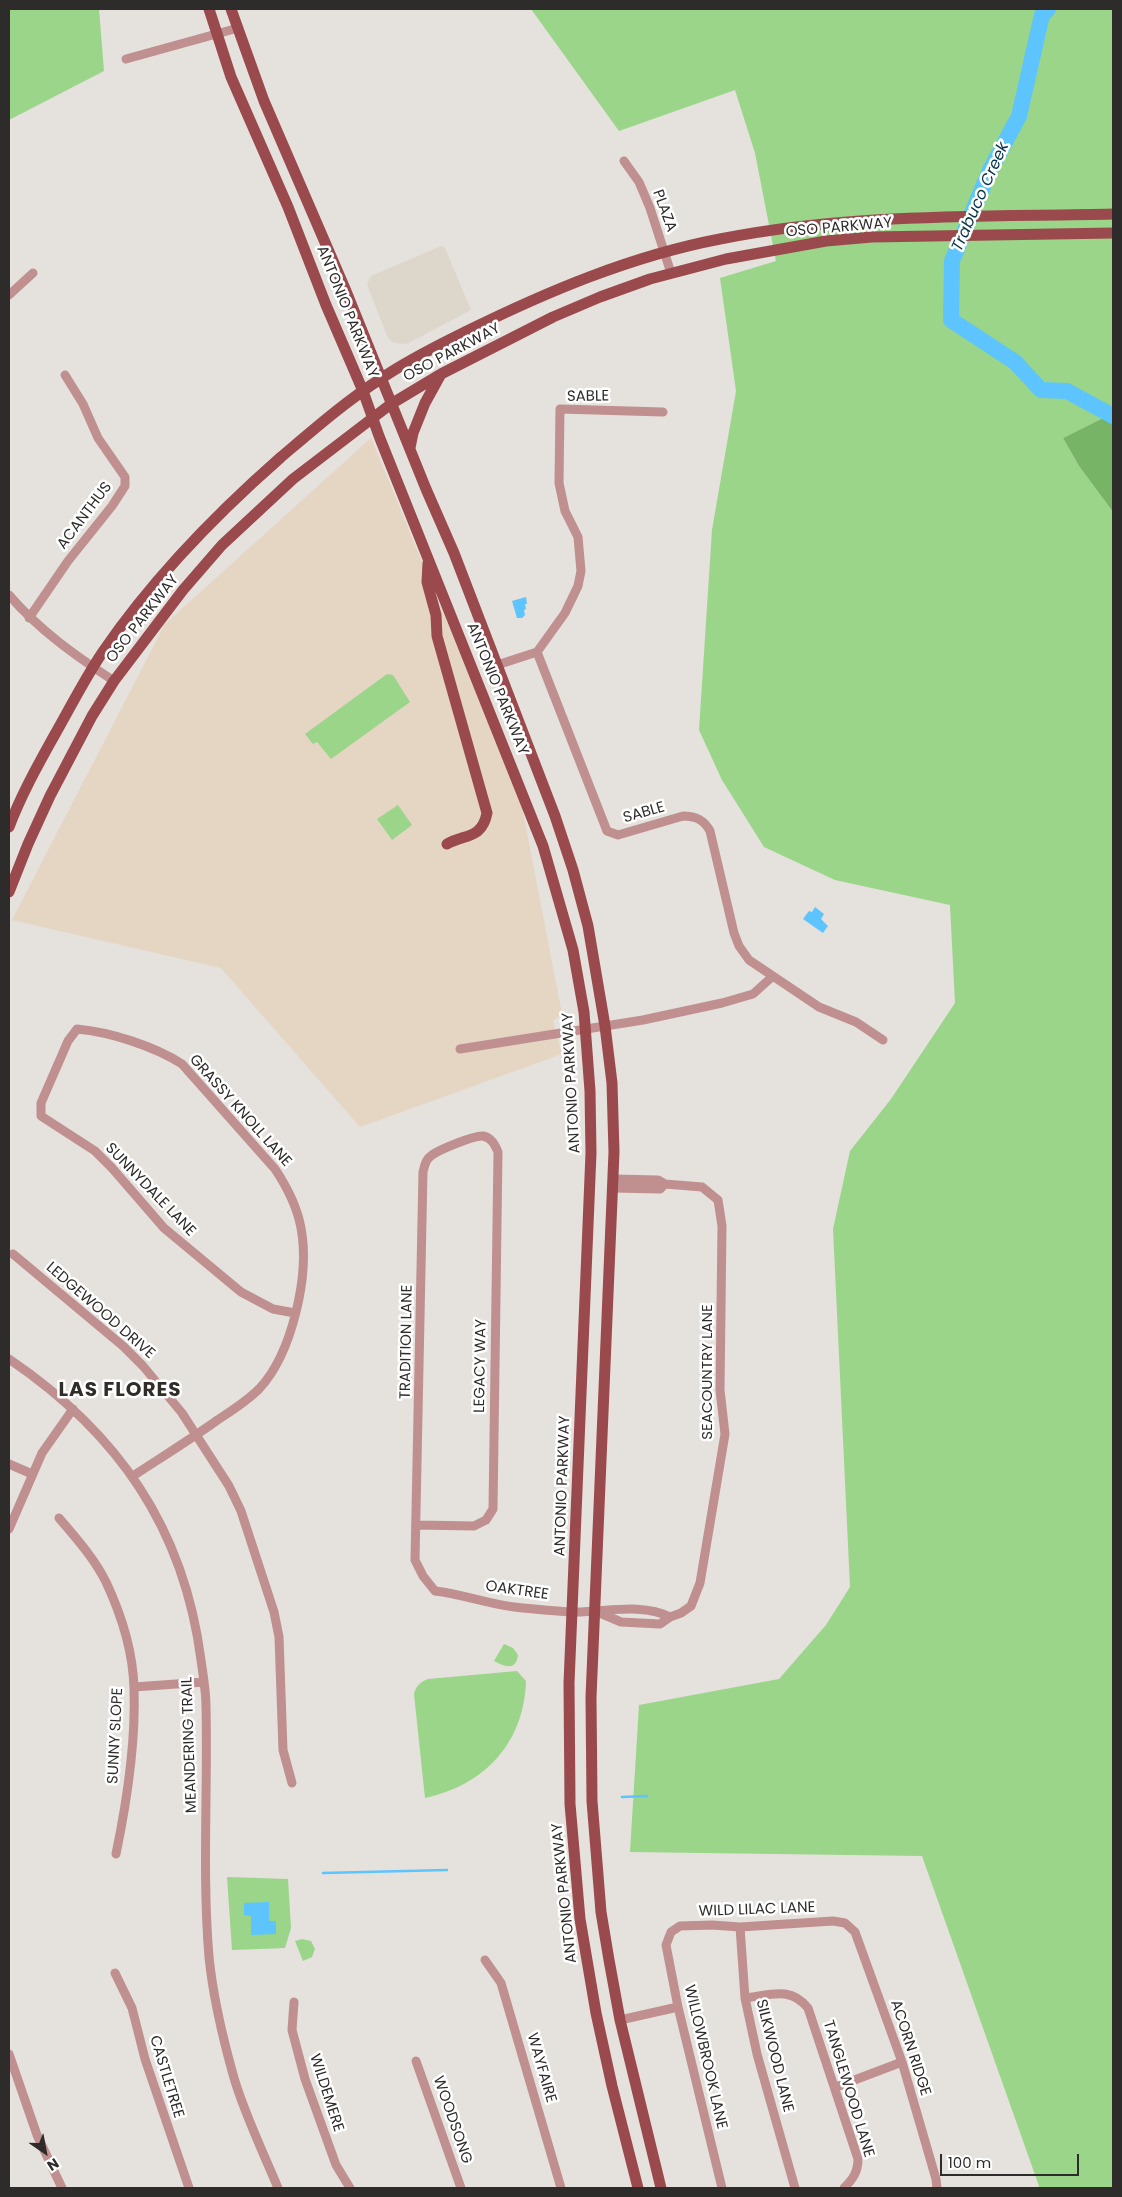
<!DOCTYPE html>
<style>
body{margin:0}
#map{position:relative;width:1122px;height:2197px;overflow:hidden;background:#e5e1dc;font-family:Poppins,sans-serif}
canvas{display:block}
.frame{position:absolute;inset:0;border:10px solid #2d2c2a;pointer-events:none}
.north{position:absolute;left:20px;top:2127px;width:50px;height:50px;-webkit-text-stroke:4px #fff;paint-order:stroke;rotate:147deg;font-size:14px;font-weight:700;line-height:20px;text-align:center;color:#2d2c2a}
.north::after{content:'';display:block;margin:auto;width:18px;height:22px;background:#2d2c2a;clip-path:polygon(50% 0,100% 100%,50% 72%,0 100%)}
.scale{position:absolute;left:940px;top:2154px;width:139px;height:22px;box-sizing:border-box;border:2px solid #2d2c2a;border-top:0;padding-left:6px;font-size:15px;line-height:18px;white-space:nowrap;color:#2d2c2a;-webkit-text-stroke:4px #fff;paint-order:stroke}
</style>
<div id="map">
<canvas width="1122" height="2197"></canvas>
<div class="frame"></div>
<div class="north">N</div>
<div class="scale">100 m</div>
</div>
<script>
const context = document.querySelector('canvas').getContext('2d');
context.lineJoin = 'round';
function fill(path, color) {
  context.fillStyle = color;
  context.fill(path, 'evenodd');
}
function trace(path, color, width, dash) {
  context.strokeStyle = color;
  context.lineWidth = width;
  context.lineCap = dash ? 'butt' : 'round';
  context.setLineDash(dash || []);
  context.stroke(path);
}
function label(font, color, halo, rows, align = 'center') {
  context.font = font + ' Poppins,sans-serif';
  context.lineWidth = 5;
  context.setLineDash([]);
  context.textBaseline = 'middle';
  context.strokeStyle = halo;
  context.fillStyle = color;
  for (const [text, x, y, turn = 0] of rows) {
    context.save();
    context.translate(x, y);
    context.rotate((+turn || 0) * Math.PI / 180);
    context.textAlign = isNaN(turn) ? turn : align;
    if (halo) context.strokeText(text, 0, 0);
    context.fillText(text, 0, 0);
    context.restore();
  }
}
fill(new Path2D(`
 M441,246L445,248L471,310L407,344L394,343L388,338L367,285L371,276Z`), '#ddd7cb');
fill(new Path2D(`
 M371,438L521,802L562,1014L553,1021L562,1054L360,1127L221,968L12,920L165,624Z`), '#e5d5c3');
fill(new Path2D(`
 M9,9H99L104,71L9,120Z
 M531,9H1113V413L1063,438L1079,466L1113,512V2188H1037L1039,2186L922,1856L630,1852L639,1705L779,1679L826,1625L850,1587L833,1229L850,1151L891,1099L955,1003L950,905L835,880L764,847L722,780L699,730L712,530L736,391L720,278L776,261L755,153L735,90L619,131Z
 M387,674L393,675L410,702L331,759L317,742L313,744L305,734Z
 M398,805L412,825L392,840L377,819Z
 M504,1644L513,1648L518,1655C516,1671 505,1667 494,1661Z
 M517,1671L526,1681C524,1743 485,1785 425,1798L414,1694C416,1686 420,1682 428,1679Z
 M227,1877L288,1879L291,1928L285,1948L232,1950Z
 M302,1939L311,1941L315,1949L312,1957L303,1961L295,1941Z`), '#9ad58a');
fill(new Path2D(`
 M1113,413V512L1079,466L1063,438Z`), '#77b466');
fill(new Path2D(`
 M526,597L527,604H525L526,609L524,610L525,615L522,618H517L512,601Z
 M815,907L824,914L821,919L828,926L823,933L803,919L809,911L812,912Z
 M269,1902V1921H276V1934L251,1935V1916L244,1915V1903Z`), '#5dc4fe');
trace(new Path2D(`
 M622,1797L647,1796
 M323,1873L447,1870`), '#5dc4fe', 2.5);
trace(new Path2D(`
 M1048,9L1042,15L1019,116L990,170L952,261L951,320L1015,362L1041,390L1067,391L1113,416`), '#5dc4fe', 16);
trace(new Path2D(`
 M126,59L238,28
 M624,161L639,182L650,208L671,273
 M9,295L33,273
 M663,412L560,409L559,483L565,511L578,537L581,571L578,586L565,613L537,652L607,831L618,835L683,816C696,816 704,820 710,831L734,933L739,946L749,960L819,1007L856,1022L883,1040
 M9,595C39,630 76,656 114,681
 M29,618L68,561L112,506L125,486V477L98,438L83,404L65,375
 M497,665L537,652
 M460,1049L643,1020L722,1003L753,994L773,976
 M613,1188L660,1189L665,1184
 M13,1254L123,1346L143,1366L182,1413L229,1486L241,1511L274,1612L279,1637L283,1750L292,1783
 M9,1359C118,1433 184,1528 201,1660C203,1675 206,1691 206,1706C208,1789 202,1874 209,1957C213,1997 223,2039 234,2078C245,2115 263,2152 278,2188
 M9,1464L32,1474
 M133,1476C162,1457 191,1439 219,1419C233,1410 247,1401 259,1389C292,1354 310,1275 301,1228C297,1206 287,1187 275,1169L182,1064C154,1046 110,1032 77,1029L68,1041L41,1103V1116L95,1151L112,1168L164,1228L241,1292L273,1309L295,1313
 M59,1518C76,1538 94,1558 106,1582C121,1614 133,1653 134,1688C136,1742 127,1801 116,1854
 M417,1525L474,1526L486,1520L493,1509L498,1152C495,1145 492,1138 483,1136C474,1135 439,1150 432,1155C425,1160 425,1165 423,1172L415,1560L423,1576L435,1591C462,1594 488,1604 514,1607C533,1609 553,1611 572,1612C604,1613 640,1602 670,1617
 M9,1529L42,1453L73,1409
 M595,1611L621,1622L660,1624L670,1617L681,1613L691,1606L700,1583L725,1434L720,1390L722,1226L718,1200L702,1187L665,1184L658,1180L614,1179
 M134,1687L204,1682
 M740,1927L745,1998L757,2054L795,2188
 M485,1960L501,1983L561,2188
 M115,1973L132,2008L145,2059L189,2188
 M745,1998C771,1995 790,1986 808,2008L858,2159C858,2172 853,2179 844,2188
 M294,2002L292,2030L305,2079L336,2165L350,2188
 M620,2020L678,2007
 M9,2054L37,2135L62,2188
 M416,2061L461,2188
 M836,2087L902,2062
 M722,2188L678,2007L666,1945L671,1932L680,1926L712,1925L740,1927L833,1921L845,1923L855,1932L902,2062L936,2179L937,2188`), '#bf908f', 9);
trace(new Path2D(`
 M209,9L231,77L288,207L326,305L363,391L379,436L543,846L573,950L584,1012L590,1091L591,1153L569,1683L570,1804L580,1919L596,2013L612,2086L638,2188
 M231,9L264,101L346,291L426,489L454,553L555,816L573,870L588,926L605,1026L612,1083L614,1152L591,1697L592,1801L601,1912L609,1960L620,2020L661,2188
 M410,448L413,433L425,403L441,374
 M428,563L427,582L436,615L437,636L487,813C482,839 465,834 447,844
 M9,827C21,795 38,765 54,736C70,708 84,680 102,653C152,580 214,516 280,458C313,430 346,401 382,378C408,360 437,346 465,332C546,292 631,256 720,239C849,213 982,217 1113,214
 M9,892L28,844L50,796L92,716L114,681L183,590L222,545L293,479L391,404L441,374L553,317L600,297L650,279L726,259L826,241L872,237L1113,233`), '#9a4a4c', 11);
label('15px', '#2d2c2a', '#fff', [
 ["PLAZA",664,211,70],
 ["OSO PARKWAY",839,228,-5],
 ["ANTONIO PARKWAY",347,312,68],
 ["OSO PARKWAY",452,353,-28],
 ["SABLE",588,397,-1],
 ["ACANTHUS",85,516,-53],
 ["OSO PARKWAY",143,619,-52],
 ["ANTONIO PARKWAY",497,689,68],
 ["SABLE",644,813,-16],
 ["ANTONIO PARKWAY",572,1083,-93],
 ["GRASSY KNOLL LANE",240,1111,48],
 ["SUNNYDALE LANE",150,1190,46],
 ["LEDGEWOOD DRIVE",100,1311,41],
 ["TRADITION LANE",407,1342,-89],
 ["LEGACY WAY",481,1366,-89],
 ["SEACOUNTRY LANE",708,1372,-90],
 ["ANTONIO PARKWAY",563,1486,-88],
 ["OAKTREE",517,1591,8],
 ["SUNNY SLOPE",116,1736,-87],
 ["MEANDERING TRAIL",190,1745,-92],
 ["ANTONIO PARKWAY",565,1893,-96],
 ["WILD LILAC LANE",757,1910,-2],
 ["ACORN RIDGE",910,2048,72],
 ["SILKWOOD LANE",774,2056,76],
 ["WILLOWBROOK LANE",705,2057,77],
 ["WAYFAIRE",541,2068,74],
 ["CASTLETREE",166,2077,73],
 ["TANGLEWOOD LANE",848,2089,73],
 ["WILDEMERE",326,2093,72],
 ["WOODSONG",452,2120,71]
]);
label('italic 16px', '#05344b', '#fff', [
 ["Trabuco Creek",981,197,-66]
]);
context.letterSpacing = '1px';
label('bold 20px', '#302d29', '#fff', [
 ["LAS FLORES",120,1391]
]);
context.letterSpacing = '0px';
</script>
